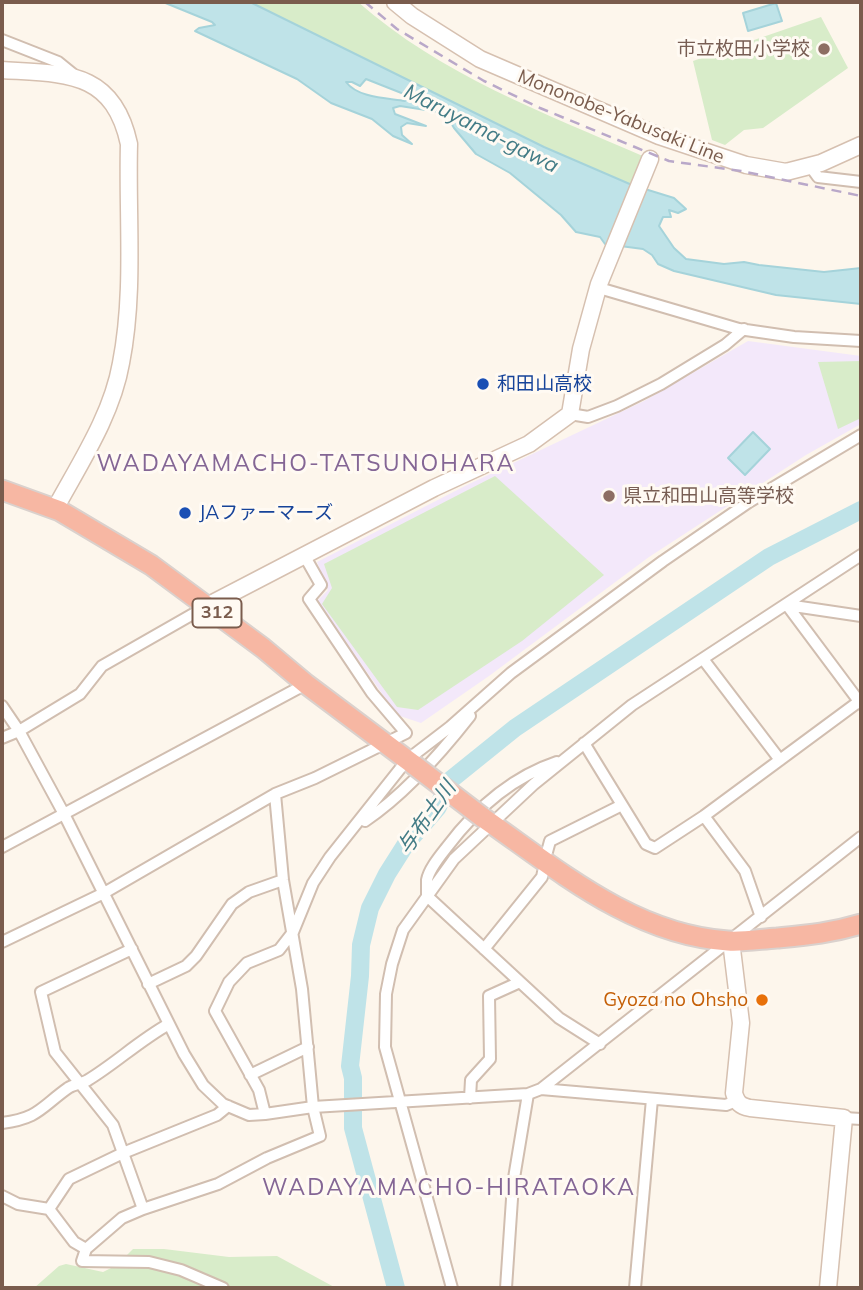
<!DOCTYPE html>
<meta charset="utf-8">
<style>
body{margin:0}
#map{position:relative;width:863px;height:1290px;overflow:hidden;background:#fdf6ec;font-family:Mulish,sans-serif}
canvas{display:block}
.frame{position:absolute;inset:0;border:4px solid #7a5c4d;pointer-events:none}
</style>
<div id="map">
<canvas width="863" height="1290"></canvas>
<div class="frame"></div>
</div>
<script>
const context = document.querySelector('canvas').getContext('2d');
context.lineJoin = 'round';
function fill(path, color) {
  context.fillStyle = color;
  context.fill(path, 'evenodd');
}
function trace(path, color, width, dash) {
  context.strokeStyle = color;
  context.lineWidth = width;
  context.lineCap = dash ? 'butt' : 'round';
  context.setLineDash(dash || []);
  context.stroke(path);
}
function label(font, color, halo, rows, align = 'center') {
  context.font = font + ' Mulish,"Noto Sans JP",sans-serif';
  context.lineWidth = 6;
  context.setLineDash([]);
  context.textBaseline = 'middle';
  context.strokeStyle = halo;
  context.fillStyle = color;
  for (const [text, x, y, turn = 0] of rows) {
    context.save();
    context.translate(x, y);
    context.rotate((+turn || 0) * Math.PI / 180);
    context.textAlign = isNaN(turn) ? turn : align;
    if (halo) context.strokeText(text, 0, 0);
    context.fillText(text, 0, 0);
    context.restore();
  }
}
fill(new Path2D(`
 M748,341L861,356V424L806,455L649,557L489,676L421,723L397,715L317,601L328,590L317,562L467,485L644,401Z`), '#f3e8fa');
fill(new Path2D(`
 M250,2H358C441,75 544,113 645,157L632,185L544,147Z
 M821,17L848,68L763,128L744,130L725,145L712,140L693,61Z
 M861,361V418L838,429L818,362Z
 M495,476L604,575L522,641L418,710L397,707L322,604L332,588L324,564Z
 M133,1249H164L229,1257L277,1256L336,1288H34L59,1266L66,1264L103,1272L117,1265Z`), '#d8ecc9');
const water = new Path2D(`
 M163,2H250L544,147L632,185L674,198L686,209L678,213L669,210L671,217H663L659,226L674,248L686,259L724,264L744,262L759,265L824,272L861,268V304L776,295L674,271L658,264L652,255L643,249L605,244L600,237L576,232L561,215L510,173L476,154L454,128L445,113L400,106L393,108L395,114L426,126L407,123L401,127L402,135L412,144L393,136L372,119L331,103L297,79L195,31L199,28L215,25L212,22ZM366,79L409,96L405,101C387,98 358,98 346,82H352L360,86Z
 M776,3L782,21L748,31L743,13Z
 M753,432L770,449L745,475L728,458Z`);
fill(water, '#bfe3e8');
trace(water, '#a5d3da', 2);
trace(new Path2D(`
 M396,1288L353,1128V1078L350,1066L360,976L361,945L370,908L387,874L406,844L438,807L448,782L515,728L769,557L861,510`), '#bfe3e8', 18);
const street = new Path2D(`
 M2,40L58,62L74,75
 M810,166L818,177L861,182
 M599,288L739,329L794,337L861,341
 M570,414L588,417L617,406L661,384L725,345L744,329
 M787,605L861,704
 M787,605L861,616
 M703,659L780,760
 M2,706L19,731L64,814L184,1054L203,1085L223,1104L249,1115L265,1114L313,1107L528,1094L541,1089L861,837
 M2,738L19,731L80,694L102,666L207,606
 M584,743L646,844L655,848L704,816L861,700
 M557,762C512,777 475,810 447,847C440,856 429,869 427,880C427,885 427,891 427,896L559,1018L600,1044
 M704,816L745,871L761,917
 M365,821C404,795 441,753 470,716
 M2,847L306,684
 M547,852L550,841L622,805
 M2,942L104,893L275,794L315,778L406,733L372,693L309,599L321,585L304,555
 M132,949L41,992L55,1052L113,1125L143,1209
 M484,949L542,877L543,872
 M148,984L186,966L196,956L232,904L249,892L283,880
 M250,1075L308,1047
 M541,1089L726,1105L736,1101
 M470,1098L471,1080L490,1059L489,996L520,982
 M265,1114L259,1090L215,1011L229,982L247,963L279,950L293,932L313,883L330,857L407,760L450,727L511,673L663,561L749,502L861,435
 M844,1118L861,1119
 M2,1123C39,1118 40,1108 68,1088C74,1084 82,1084 88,1080C116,1063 140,1040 169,1024
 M2,1196L18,1204L49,1209L74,1242L86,1249
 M49,1209L69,1179L123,1153L217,1115L228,1106
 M223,1288L181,1270L149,1262L82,1261L86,1249L122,1218L143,1209L218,1184L267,1158L320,1136L313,1107L302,989L283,880L275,794
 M452,1288L385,1047L386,994L392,964L403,930L454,859L534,784L632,705L861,555
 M506,1288L513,1184L528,1094
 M635,1288L652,1099`);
const secondary = new Path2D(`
 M395,2L412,16L480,59L659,136L746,165L786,172L821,163L861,145
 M2,70C65,74 113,70 129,144C127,216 135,292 121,363C112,415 80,463 55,509
 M207,606L434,488L529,444L570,414L581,349L599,284L650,159
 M731,941L741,1023L734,1093C737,1103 740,1106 750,1108L844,1118L828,1288`);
const highway = new Path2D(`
 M2,490L60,511L151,565L263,648L306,684L414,765
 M482,817C557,869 633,935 728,941C744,942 761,939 777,938C808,935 831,933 861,924`);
trace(street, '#d1beb0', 14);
trace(secondary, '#d6c0b0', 19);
trace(highway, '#dad1cd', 23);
trace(street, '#fff', 10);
trace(secondary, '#fff', 16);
trace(highway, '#f7b7a3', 19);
trace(new Path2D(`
 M365,2L397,29L484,81L540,108L669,161L741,171L861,196`), '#b9a8c9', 2.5, [10, 7]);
const highwayBridge = new Path2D(`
 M414,765L482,817`);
trace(highwayBridge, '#dad1cd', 23, []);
trace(highwayBridge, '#f7b7a3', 19);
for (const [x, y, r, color] of [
 [824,49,7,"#8d6e63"],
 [483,384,7,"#1a4fb4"],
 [609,496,7,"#8d6e63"],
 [185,513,7,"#1a4fb4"],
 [762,1000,7,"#e8710a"]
]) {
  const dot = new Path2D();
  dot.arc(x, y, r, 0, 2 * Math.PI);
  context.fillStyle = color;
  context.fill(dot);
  trace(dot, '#fffaf3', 2.5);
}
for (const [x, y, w] of [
 [217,613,49]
]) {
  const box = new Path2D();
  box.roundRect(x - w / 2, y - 14.5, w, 29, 5);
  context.fillStyle = '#fffaf3';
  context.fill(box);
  trace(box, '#7a5c4d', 2);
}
label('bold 18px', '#7a5c4d', null, [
 ["312",217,613]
]);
label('19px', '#785e54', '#fffaf3', [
 ["市立枚田小学校",810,49],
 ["県立和田山高等学校",623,496,"left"]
], 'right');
label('19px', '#7a5c4d', '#fffaf3', [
 ["Mononobe-Yabusaki Line",621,117,22]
]);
label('19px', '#164399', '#fffaf3', [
 ["和田山高校",497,384],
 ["JAファーマーズ",199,513]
], 'left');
label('19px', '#c56008', '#fffaf3', [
 ["Gyoza no Ohsho",748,1000]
], 'right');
label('italic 21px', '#437c86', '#fffaf3', [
 ["Maruyama-gawa",481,129,27],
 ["与布土川",427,818,-55]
]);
context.letterSpacing = '2px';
label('23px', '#846695', '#fffaf3', [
 ["WADAYAMACHO-TATSUNOHARA",306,464],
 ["WADAYAMACHO-HIRATAOKA",449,1188]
]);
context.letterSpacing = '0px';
</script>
